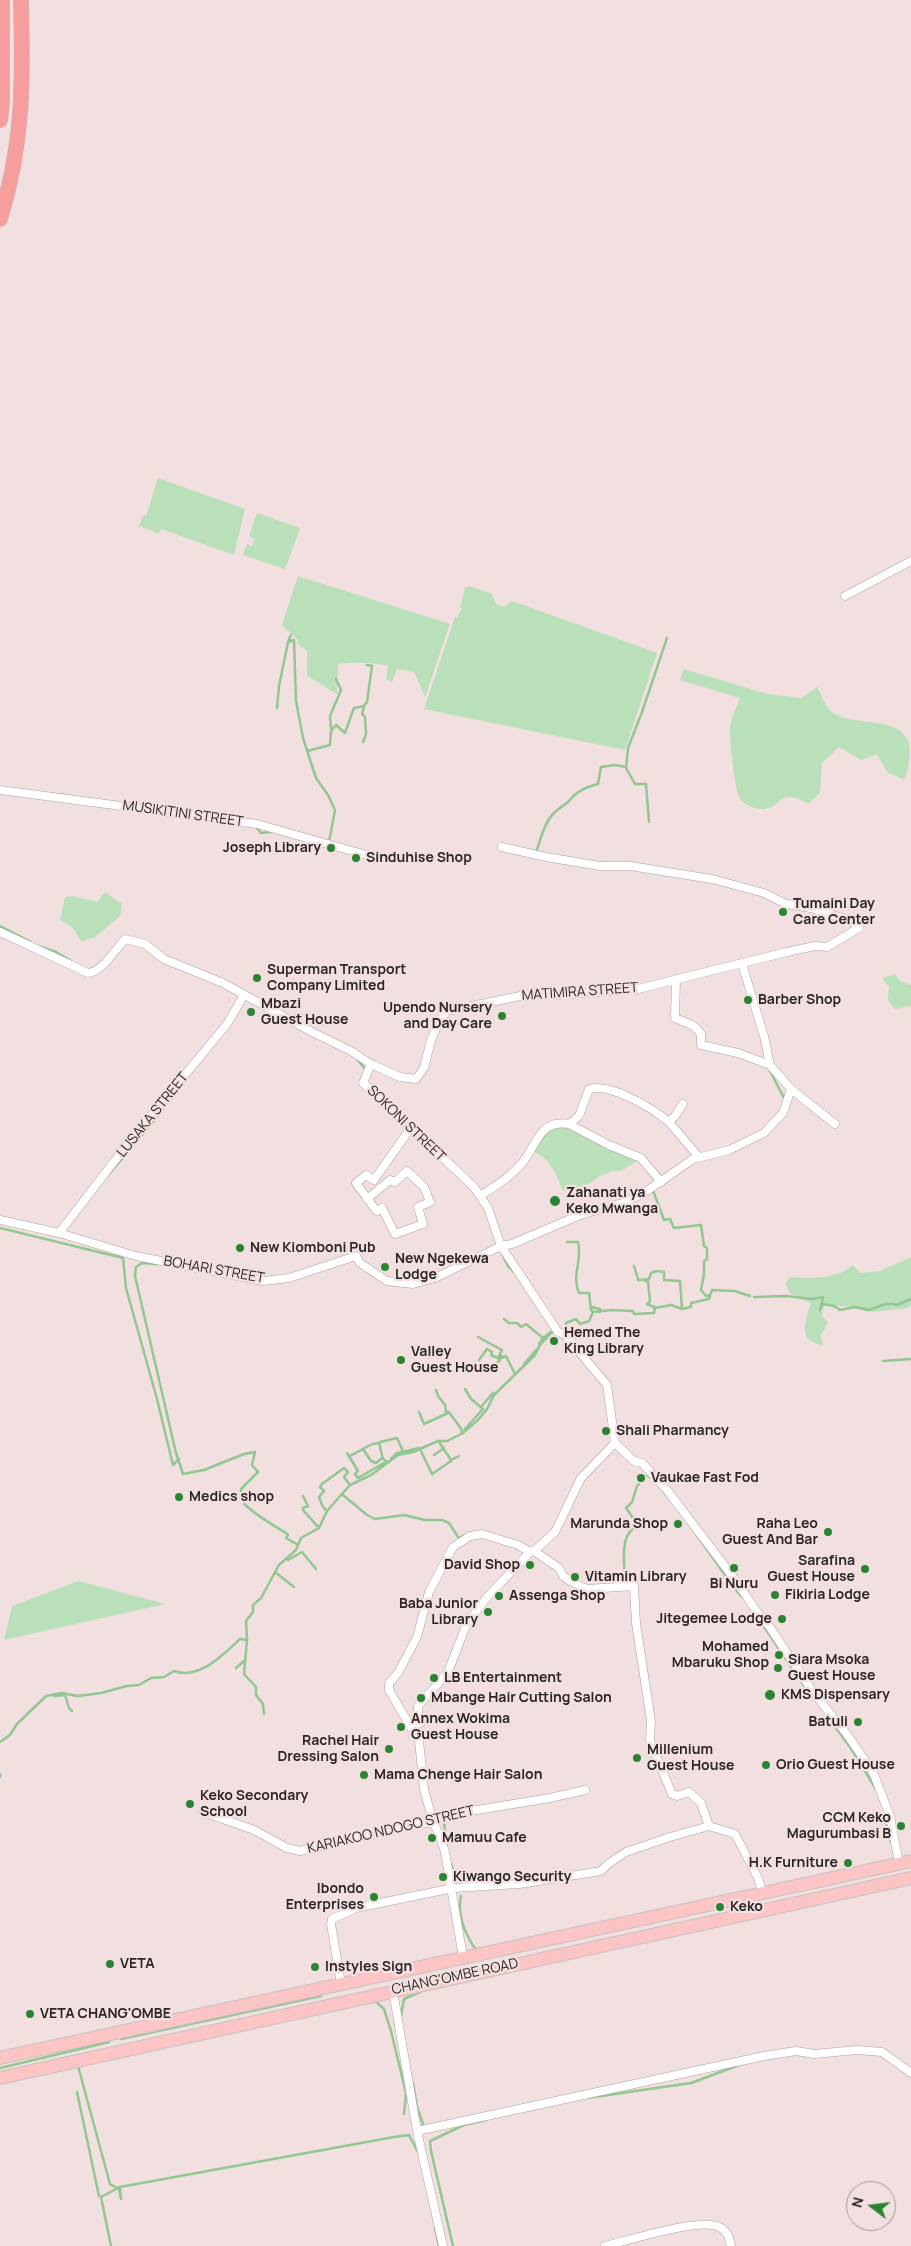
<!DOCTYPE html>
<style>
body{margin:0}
#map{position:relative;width:911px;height:2246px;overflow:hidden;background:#f1e0df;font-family:Manrope,sans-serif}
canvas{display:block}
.north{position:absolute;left:846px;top:2181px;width:50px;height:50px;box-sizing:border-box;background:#f1e0df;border:1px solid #a29695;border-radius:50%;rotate:285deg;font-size:14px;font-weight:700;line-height:20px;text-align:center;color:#2c2626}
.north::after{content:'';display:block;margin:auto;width:18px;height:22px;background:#2b8434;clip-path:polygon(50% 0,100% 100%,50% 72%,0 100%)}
</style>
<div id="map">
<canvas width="911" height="2246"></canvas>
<div class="north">N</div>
</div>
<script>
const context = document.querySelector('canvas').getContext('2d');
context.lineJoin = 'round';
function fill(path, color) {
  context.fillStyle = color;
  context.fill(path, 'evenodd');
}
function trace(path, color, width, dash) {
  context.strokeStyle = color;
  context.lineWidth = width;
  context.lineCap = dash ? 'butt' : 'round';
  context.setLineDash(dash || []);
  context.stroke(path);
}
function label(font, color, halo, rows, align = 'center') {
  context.font = font + ' Manrope,sans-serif';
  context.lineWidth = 4.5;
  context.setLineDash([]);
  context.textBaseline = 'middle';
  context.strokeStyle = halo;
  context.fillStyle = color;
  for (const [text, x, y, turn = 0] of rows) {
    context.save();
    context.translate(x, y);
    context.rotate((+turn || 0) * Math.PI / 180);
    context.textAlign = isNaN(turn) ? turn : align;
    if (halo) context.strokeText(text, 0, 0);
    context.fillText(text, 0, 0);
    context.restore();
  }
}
fill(new Path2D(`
 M158,478L245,509L234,555L161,529L159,534L139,526L143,515L146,516Z
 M257,513L300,528L285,569L243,555L247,544L252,546L255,539L249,536Z
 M298,576L450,624L425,697L414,672L397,669L392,682L386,679L388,666C375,662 352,662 338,664L337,694L307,676V651L297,643L298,640L282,625Z
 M470,586L492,594L496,604L504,607L512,601L657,653L625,750L424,709L455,617L457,618L462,608L460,607L465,588Z
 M684,669L767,694L801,698L817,687C821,693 824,705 830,710C850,729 899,713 909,743C911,757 909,768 904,780L887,772L877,754L862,760L839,747L822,763L820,793L808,804C778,786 782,809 763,809C754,809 746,806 740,799C735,792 729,737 730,727C731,717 737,707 740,698L680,680Z
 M105,892L122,904L120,916L95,937L81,942C77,932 71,924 60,921L65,897L73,896L97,902Z
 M895,974L899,980L911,985V1006L895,1009L888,1001L889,986L884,982L883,978Z
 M557,1125L578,1129L640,1159L621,1171H612L600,1176L589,1184L563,1191C556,1175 552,1160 534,1152C538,1138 545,1132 557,1125Z
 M911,1257V1305L908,1308L872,1312L844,1306H824L822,1316L828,1323L821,1335L823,1345C797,1342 805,1321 811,1303L789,1293L786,1283L790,1277C811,1278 836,1280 853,1265L860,1273L880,1271Z
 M79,1581L165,1604L4,1640L12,1606Z`), '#b9e0b9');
trace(new Path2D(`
 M291,635L288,642L294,640L296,701L303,738L316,778L328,795L335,810L329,842
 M277,708L279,686L288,642
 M331,729L330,716L341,690L336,679
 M363,742L366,734L365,717L362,714L364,707
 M307,751L330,745L331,731L336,725L345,733L354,708L364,706L367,702L372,666L367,665
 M43,793L64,795
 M13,795L25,796
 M649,822L646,784H635L626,768L628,748L642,712L667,638
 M255,826L261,833L271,832
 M536,852C541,839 544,823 554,813C559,808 565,805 569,801C577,791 586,787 598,784L601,767L615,765L626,767
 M0,926L31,942
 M35,945L56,952L71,961
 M356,1058L365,1069
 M769,1069L785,1100
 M109,1174L154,1121L175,1093
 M652,1188L664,1220L670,1219L674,1228L701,1225L704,1246L707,1248V1259L704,1261V1274L701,1290L706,1296L710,1295
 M0,1228L123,1258L126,1288L157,1399L173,1465L179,1459
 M567,1242H578C583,1260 571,1275 579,1293H589L591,1310L593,1312
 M502,1254L508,1266L516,1274
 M158,1264L142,1263L136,1267L135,1276L176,1453L183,1474L204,1470L244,1454L255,1452L252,1465L258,1472L241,1489C241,1493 241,1498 243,1502C248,1510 276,1527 286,1533L288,1535L286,1538L298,1545
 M634,1266L638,1279
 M638,1280L649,1279L651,1273L656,1271L664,1272V1280L680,1281L682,1309
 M645,1281H648L650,1302L647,1304L654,1307V1309
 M754,1297L786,1296L812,1299L823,1297L820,1310L822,1304L834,1306L840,1310L855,1307L868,1310C879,1308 884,1301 897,1305L911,1299
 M591,1307L600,1309V1312
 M504,1319L509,1323H517L521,1327L526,1324L543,1338
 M562,1330L565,1329L566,1323L576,1319L580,1324L589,1321L593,1312L611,1310L633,1311L634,1314L654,1313L655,1308L671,1305L682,1309L691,1307V1303L709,1299L712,1290L735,1291L750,1296
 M478,1337L502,1350L498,1358L500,1355L503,1357L499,1359L506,1356L515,1374
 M539,1344L543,1338L551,1332
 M479,1360L487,1349L492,1352L491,1355L498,1358
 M883,1361L911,1359
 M524,1364L537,1349
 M486,1372L500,1360
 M465,1389L471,1399L482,1408
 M436,1390L438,1396L445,1405L446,1412H449L462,1430V1433
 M481,1407L493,1393
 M419,1412L424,1424L448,1413
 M465,1429L483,1409
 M380,1442L397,1438L403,1451
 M439,1442L451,1460L459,1456
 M363,1449L371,1461L376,1463L382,1458L387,1462
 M420,1449L432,1474L451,1461
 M347,1453L358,1471L355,1474L358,1478
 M434,1455L444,1448
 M350,1456L372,1444L379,1443L383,1459
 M391,1459L397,1453L419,1448
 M647,1472V1475L654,1480
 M358,1478L384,1463
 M659,1486L670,1499
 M343,1495L367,1515L375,1519L404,1515L425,1520H442L449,1523L458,1537
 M303,1496L308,1506L303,1508V1510L319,1528
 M327,1511L323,1507L319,1497L324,1491L320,1487L322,1484L344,1468L348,1472L344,1477L350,1485
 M691,1527L735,1589L742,1597
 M459,1538L470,1533
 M288,1560L302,1552L316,1569
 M275,1572L294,1587
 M627,1584C624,1572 621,1544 629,1533C631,1530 635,1527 638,1525L626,1508L632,1502L637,1486L647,1475
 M756,1615L805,1687
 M247,1640L244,1674L256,1687V1695L263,1704L264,1714
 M236,1668L244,1661
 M54,1696L65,1695L69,1708L72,1711
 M828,1717L850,1747L876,1789
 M0,1742L10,1735L17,1724L46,1696L62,1693L78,1696L101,1693L127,1686L139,1685L151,1678L164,1677L174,1671C199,1680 223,1655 240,1639L247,1640L246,1621L253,1612V1605L261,1598L279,1565L296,1550L301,1538L319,1528L327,1511L350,1485L371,1475L398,1455L413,1452L438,1441H447L463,1433L478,1420L487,1409L494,1395L535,1355L540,1345L553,1331
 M0,1774V1777
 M885,1813L887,1829L891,1842
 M444,1822L447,1846
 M451,1864L455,1877L464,1884
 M461,1896C457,1915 465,1934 476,1950
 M375,2001L384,2009L391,2031L406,2093L404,2114
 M401,2016L404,1999L420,1992
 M121,2039L321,1996
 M78,2066L110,2184L119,2189L121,2199L120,2187
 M0,2068L109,2042
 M413,2083L417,2107L423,2124
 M77,2092L99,2196
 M587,2098L691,2083L742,2064
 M435,2228L439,2246
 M111,2246L101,2197L120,2187L394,2137L409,2135L418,2152
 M453,2246L431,2151L430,2141L464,2125L486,2120`), '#92c692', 2.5);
const street = new Path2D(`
 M845,596L911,561
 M0,790L257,824L363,854
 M0,932L88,973C102,972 115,950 125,939L145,944L164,959L223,983L312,1032L351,1051L371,1064L363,1083L474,1187L488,1208L501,1246L558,1332L564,1334L607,1385L615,1443L634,1461L642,1463L667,1490L736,1581L757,1612L767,1623L813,1692L846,1733L873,1772L890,1816L899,1863
 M742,964L764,1036L770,1065L791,1089L835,1124
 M676,979L675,1018L694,1026L701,1034V1045L738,1053L770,1065
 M371,1064L400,1077L416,1079L424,1068L431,1040L440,1020L447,1011L535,993L557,995L638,989L787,952L815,946L827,947L859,928L849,920L811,908L786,904L764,893L712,879L630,866H600L546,857L502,847
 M669,1122L698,1156
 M569,1124L609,1145L641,1158L661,1182
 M480,1196C494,1187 512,1176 523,1162C537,1144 540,1119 569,1124L579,1116L589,1089C611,1083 652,1108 669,1122L675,1116L683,1104
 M367,1199L390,1180L395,1182L407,1171L424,1187L430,1202L418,1207L423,1224L395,1234L382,1208L377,1211L375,1209L356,1183L366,1175L374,1180L410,1129
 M0,1220L59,1233L136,1256L263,1281L289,1278L356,1256L360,1263L387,1281L413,1284L435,1278L501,1246L512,1244L580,1215L626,1202L644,1193L693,1159L729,1150L764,1133L783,1113L791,1089
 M59,1233L123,1150L227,1024L244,995
 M534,1551L559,1568L563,1576L570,1581L587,1589L634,1586L636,1623L651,1721L650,1741L672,1794L677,1796L689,1792L701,1803L709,1826
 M411,1728L423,1721L418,1713V1706L448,1672L467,1623L488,1596L530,1552L534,1551L555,1532L581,1478L615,1443
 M203,1812L254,1830L287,1848L300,1851L409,1825L433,1822L471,1811L550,1798L585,1790
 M463,1957L445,1852L440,1836L433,1822L424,1789L419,1741L389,1690V1683L398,1673L417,1637L429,1592L453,1547L470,1536L482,1534L518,1545L530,1552
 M341,1984L331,1924L332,1919L356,1908L453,1888L519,1884L601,1871L608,1864L626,1852L670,1837L709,1826L735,1834L758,1878L761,1888
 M393,1991L417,2131L443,2246
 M417,2131L764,2056L796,2051L814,2054L857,2050L882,2052L911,2073
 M605,2246C627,2241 701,2217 719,2227C727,2230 730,2239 731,2246`);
const primary = new Path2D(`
 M0,2058L911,1861
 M0,2078L911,1878`);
const highway = new Path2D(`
 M0,120L2,103V0
 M0,219C24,142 23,79 21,0`);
trace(street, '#af9f9e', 9);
trace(primary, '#c4c2c2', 14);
trace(highway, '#c4c2c2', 16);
trace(street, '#fff', 8);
trace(primary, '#fac5c4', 12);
trace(highway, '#f69e9d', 15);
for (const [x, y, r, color] of [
 [331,848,5,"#2b8434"],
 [356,858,5,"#2b8434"],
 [783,912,5,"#2b8434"],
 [257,978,5,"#2b8434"],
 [748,1000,5,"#2b8434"],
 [251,1012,5,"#2b8434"],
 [502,1016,5,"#2b8434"],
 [555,1201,6,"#2b8434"],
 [240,1248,5,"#2b8434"],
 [385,1267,5,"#2b8434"],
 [554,1341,5,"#2b8434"],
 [401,1360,5,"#2b8434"],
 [606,1431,5,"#2b8434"],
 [641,1478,5,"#2b8434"],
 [179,1497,5,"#2b8434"],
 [678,1524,5,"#2b8434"],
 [828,1532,5,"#2b8434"],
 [530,1565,5,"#2b8434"],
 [734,1568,5,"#2b8434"],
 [865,1569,5,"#2b8434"],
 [575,1577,5,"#2b8434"],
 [775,1595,5,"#2b8434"],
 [499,1596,5,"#2b8434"],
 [488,1612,5,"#2b8434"],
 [782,1619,5,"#2b8434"],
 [779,1655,5,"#2b8434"],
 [778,1668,5,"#2b8434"],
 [434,1678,5,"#2b8434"],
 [770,1695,6,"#2b8434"],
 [421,1698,5,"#2b8434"],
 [858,1722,5,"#2b8434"],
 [401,1727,5,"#2b8434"],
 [389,1749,5,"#2b8434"],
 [637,1758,5,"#2b8434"],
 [766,1765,5,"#2b8434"],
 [364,1775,5,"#2b8434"],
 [190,1804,5,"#2b8434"],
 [901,1826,5,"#2b8434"],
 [432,1838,5,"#2b8434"],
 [848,1863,5,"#2b8434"],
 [443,1877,5,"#2b8434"],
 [374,1897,5,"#2b8434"],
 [720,1907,5,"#2b8434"],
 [110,1964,5,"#2b8434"],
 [315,1967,5,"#2b8434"],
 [30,2014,5,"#2b8434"]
]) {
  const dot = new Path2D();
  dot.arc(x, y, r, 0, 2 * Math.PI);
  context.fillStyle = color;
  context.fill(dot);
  trace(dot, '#f1e0df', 2);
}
label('14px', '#2c2626', '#f1e0df', [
 ["MUSIKITINI STREET",183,814,8],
 ["MATIMIRA STREET",580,992,-4],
 ["LUSAKA STREET",153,1115,-51],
 ["SOKONI STREET",406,1124,44],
 ["BOHARI STREET",214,1270,10],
 ["KARIAKOO NDOGO STREET",391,1830,-13],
 ["CHANG'OMBE ROAD",455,1977,-12]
]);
label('bold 14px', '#2c2626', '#f1e0df', [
 ["Joseph Library",321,848,"right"],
 ["Sinduhise Shop",366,858],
 ["Tumaini Day",793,904],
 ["Care Center",793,920],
 ["Superman Transport",267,970],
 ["Company Limited",267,986],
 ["Barber Shop",758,1000],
 ["Mbazi",261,1004],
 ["Guest House",261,1020],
 ["Upendo Nursery",492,1008,"right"],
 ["and Day Care",492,1024,"right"],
 ["Zahanati ya",566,1193],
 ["Keko Mwanga",566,1209],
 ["New Kiomboni Pub",250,1248],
 ["New Ngekewa",395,1259],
 ["Lodge",395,1275],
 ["Hemed The",564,1333],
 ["King Library",564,1349],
 ["Valley",411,1352],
 ["Guest House",411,1368],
 ["Shali Pharmancy",616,1431],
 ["Vaukae Fast Fod",651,1478],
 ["Medics shop",189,1497],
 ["Marunda Shop",668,1524,"right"],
 ["Raha Leo",818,1524,"right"],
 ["Guest And Bar",818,1540,"right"],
 ["Sarafina",855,1561,"right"],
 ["Guest House",855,1577,"right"],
 ["David Shop",520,1565,"right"],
 ["Vitamin Library",585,1577],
 ["Bi Nuru",734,1584,"center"],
 ["Fikiria Lodge",785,1595],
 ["Assenga Shop",509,1596],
 ["Baba Junior",478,1604,"right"],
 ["Library",478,1620,"right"],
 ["Jitegemee Lodge",772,1619,"right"],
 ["Mohamed",769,1647,"right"],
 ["Mbaruku Shop",769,1663,"right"],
 ["Siara Msoka",788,1660],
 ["Guest House",788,1676],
 ["LB Entertainment",444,1678],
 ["KMS Dispensary",781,1695],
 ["Mbange Hair Cutting Salon",431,1698],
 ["Annex Wokima",411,1719],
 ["Guest House",411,1735],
 ["Batuli",848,1722,"right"],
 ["Rachel Hair",379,1741,"right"],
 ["Dressing Salon",379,1757,"right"],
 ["Millenium",647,1750],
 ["Guest House",647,1766],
 ["Orio Guest House",776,1765],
 ["Mama Chenge Hair Salon",374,1775],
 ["Keko Secondary",200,1796],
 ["School",200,1812],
 ["CCM Keko",891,1818,"right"],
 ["Magurumbasi B",891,1834,"right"],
 ["Mamuu Cafe",442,1838],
 ["H.K Furniture",838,1863,"right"],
 ["Kiwango Security",453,1877],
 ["Ibondo",364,1889,"right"],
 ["Enterprises",364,1905,"right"],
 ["Keko",730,1907],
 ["VETA",120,1964],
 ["Instyles Sign",325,1967],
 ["VETA CHANG'OMBE",40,2014]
], 'left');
</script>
